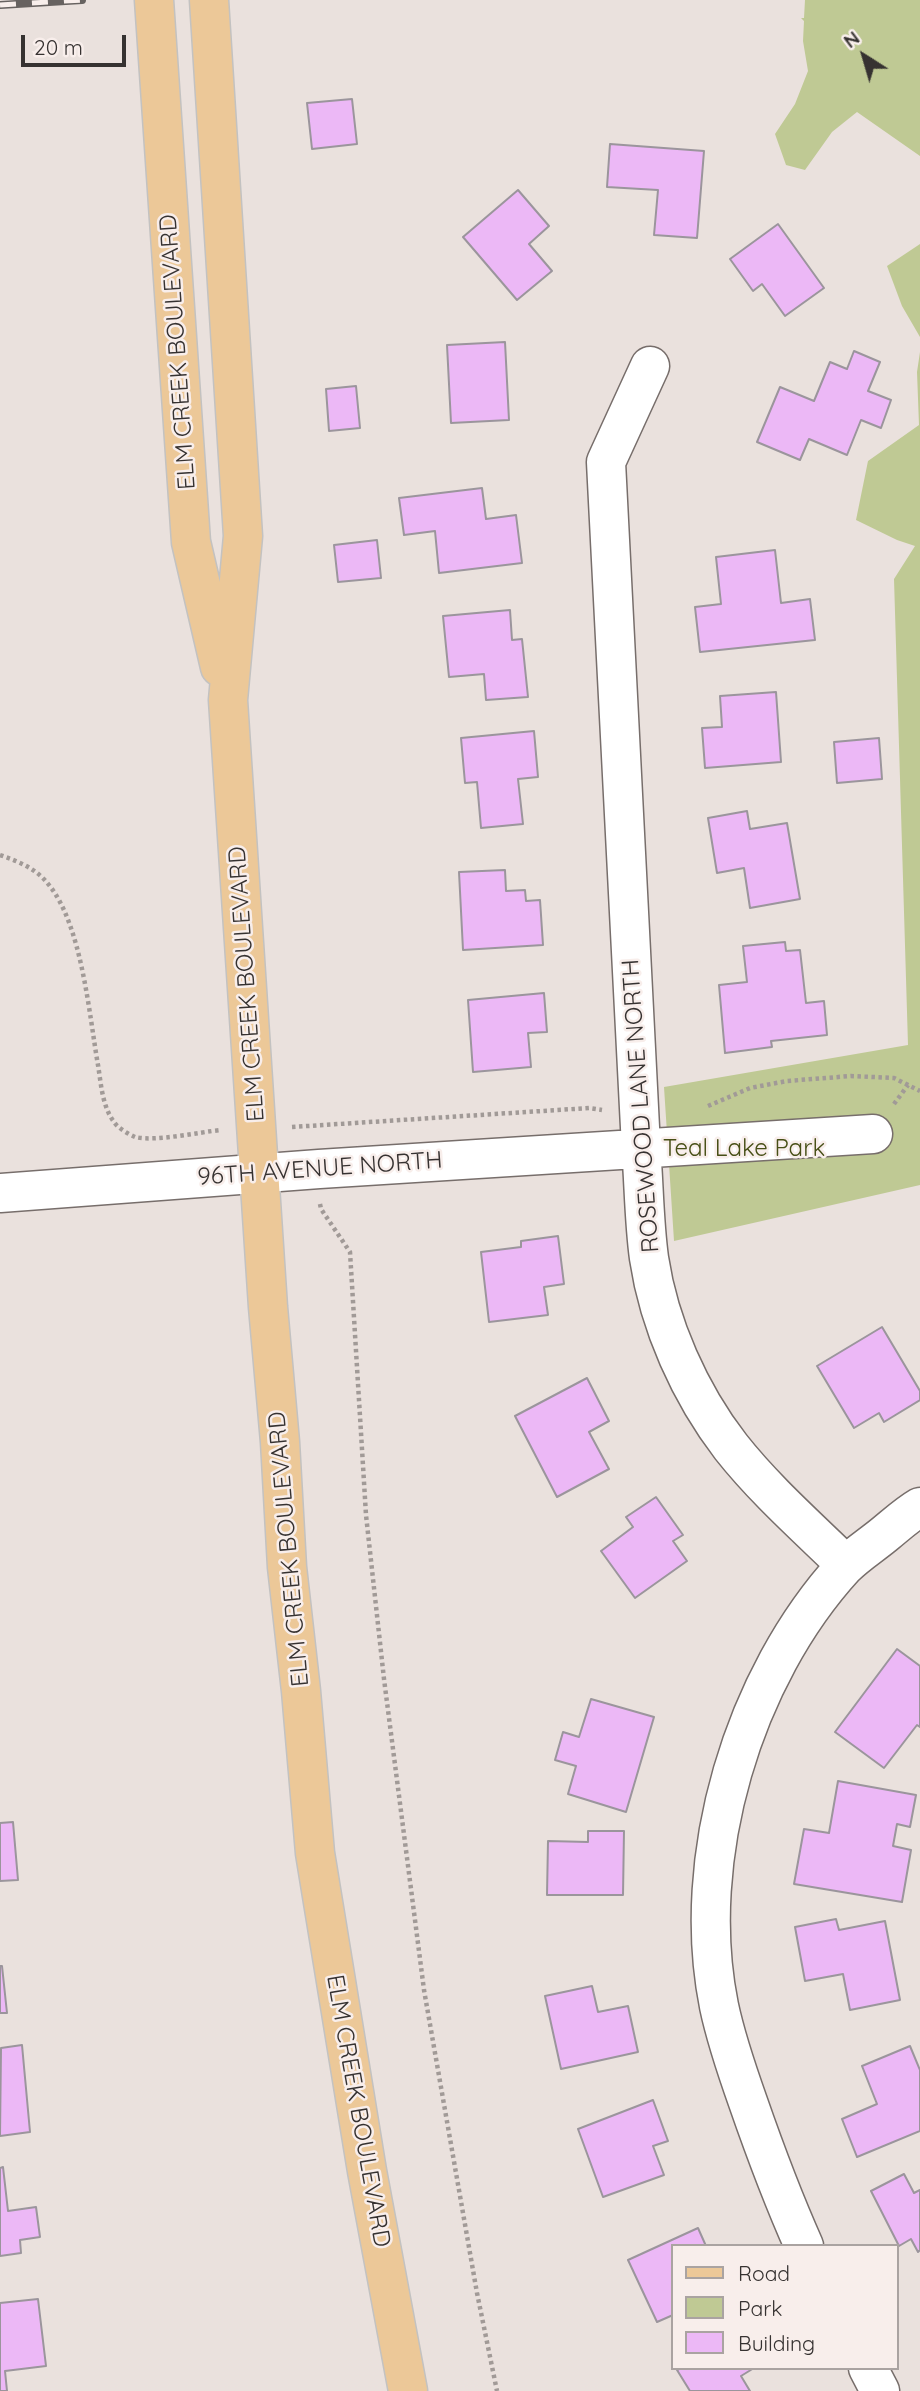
<!DOCTYPE html>
<style>
body{margin:0}
#map{position:relative;width:920px;height:2391px;overflow:hidden;background:#eae1dd;font-family:Quicksand,sans-serif}
canvas{display:block}
.legend{position:absolute;left:671px;top:2244px;width:228px;height:126px;box-sizing:border-box;background:#f8eeeb;border:2px solid #aaa3a1;margin:0;padding:9px 12px;list-style:none;font-size:21px;color:#363231}
.legend li{display:flex;align-items:center;gap:14px;height:35px}
.legend b{width:35px;border:2px solid #aaa3a1}
.north{position:absolute;left:829px;top:21px;width:70px;height:70px;-webkit-text-stroke:5px #f8eeeb;paint-order:stroke;rotate:323deg;font-size:19px;font-weight:700;line-height:28px;text-align:center;color:#363231}
.north::after{content:'';display:block;margin:auto;width:24px;height:32px;background:#363231;clip-path:polygon(50% 0,100% 100%,50% 72%,0 100%)}
.scale{position:absolute;left:21px;top:35px;width:105px;height:32px;box-sizing:border-box;border:4px solid #363231;border-top:0;padding-left:9px;font-size:21px;line-height:24px;white-space:nowrap;color:#363231;-webkit-text-stroke:5px #f8eeeb;paint-order:stroke}
</style>
<div id="map">
<canvas width="920" height="2391"></canvas>
<ul class="legend">
<li><b style="height:9px;background:#ecc898"></b>Road</li>
<li><b style="height:19px;background:#bfc994"></b>Park</li>
<li><b style="height:19px;background:#ecb8f6"></b>Building</li>
</ul>
<div class="north">N</div>
<div class="scale">20 m</div>
</div>
<script>
const context = document.querySelector('canvas').getContext('2d');
context.lineJoin = 'round';
function fill(path, color) {
  context.fillStyle = color;
  context.fill(path, 'evenodd');
}
function trace(path, color, width, dash) {
  context.strokeStyle = color;
  context.lineWidth = width;
  context.lineCap = dash ? 'butt' : 'round';
  context.setLineDash(dash || []);
  context.stroke(path);
}
function label(font, color, halo, rows, align = 'center') {
  context.font = font + ' Quicksand,sans-serif';
  context.lineWidth = 5;
  context.setLineDash([]);
  context.textBaseline = 'middle';
  context.strokeStyle = halo;
  context.fillStyle = color;
  for (const [text, x, y, turn = 0] of rows) {
    context.save();
    context.translate(x, y);
    context.rotate((+turn || 0) * Math.PI / 180);
    context.textAlign = isNaN(turn) ? turn : align;
    if (halo) context.strokeText(text, 0, 0);
    context.fillText(text, 0, 0);
    context.restore();
  }
}
fill(new Path2D(`
 M805,0H920V156L857,112L832,132L805,170L786,165L775,134L795,104L808,71L803,41L804,21L801,18H804Z
 M920,244V337L902,306L887,266Z
 M920,352V1185L674,1241L664,1087L908,1045L894,579L915,546L897,540L856,520L868,461L919,425L917,372Z`), '#bfc994');
const building = new Path2D(`
 M352,99L357,144L312,149L307,103Z
 M610,144L704,151L697,238L654,235L658,190L607,187Z
 M518,190L549,226L529,244L552,271L517,300L463,237Z
 M778,224L824,288L785,316L762,284L753,291L730,259Z
 M505,342L509,420L451,423L447,345Z
 M854,351L880,362L868,391L891,400L881,428L861,420L847,455L809,439L800,460L757,442L780,387L814,401L830,362L847,369Z
 M356,386L360,428L329,431L326,389Z
 M482,488L486,519L516,515L522,563L439,573L435,531L404,535L399,498Z
 M377,540L381,578L338,582L334,545Z
 M775,550L781,603L810,599L815,640L700,652L695,607L721,604L716,557Z
 M510,610L512,640L522,639L528,697L486,700L484,674L449,677L443,616Z
 M776,692L781,762L705,768L702,728L722,727L720,696Z
 M534,731L538,777L518,779L523,824L481,828L477,782L465,783L461,738Z
 M879,738L882,779L837,783L834,742Z
 M747,811L750,829L787,823L800,899L750,908L744,868L717,873L708,818Z
 M505,870L506,891L525,890L526,901L540,900L543,945L463,950L459,872Z
 M785,942L786,951L800,950L806,1003L824,1001L827,1035L771,1041L772,1047L725,1053L719,985L747,982L743,946Z
 M544,993L547,1032L528,1033L531,1067L473,1072L468,1000Z
 M558,1236L564,1284L544,1287L548,1315L489,1322L481,1252L521,1247V1241Z
 M882,1327L920,1391V1400L884,1422L879,1413L854,1428L817,1366Z
 M587,1378L609,1421L589,1432L609,1469L557,1497L515,1416Z
 M656,1497L683,1535L673,1541L687,1561L635,1598L601,1551L633,1527L626,1517Z
 M897,1649L920,1666V1727L917,1725L884,1768L835,1732Z
 M591,1699L654,1717L626,1812L568,1794L576,1766L555,1760L563,1732L579,1737Z
 M838,1781L916,1795L910,1827L897,1824L893,1846L911,1850L902,1902L794,1884L804,1829L829,1833Z
 M13,1822L18,1880L0,1881V1823Z
 M588,1831H624L623,1895H547L548,1841L588,1842Z
 M836,1919L839,1930L885,1921L900,2000L850,2010L843,1974L805,1981L795,1927Z
 M0,1966H2L7,2013H0Z
 M592,1986L598,2012L628,2006L638,2052L561,2069L545,1996Z
 M22,2045L30,2132L0,2136L1,2048Z
 M910,2046L920,2070V2131L857,2157L842,2119L877,2104L862,2066Z
 M653,2100L668,2141L653,2146L664,2175L603,2197L578,2129Z
 M3,2167L8,2211L36,2207L40,2237L20,2240L21,2253L0,2256V2168Z
 M904,2174L914,2193L920,2190V2250L918,2252L911,2239L899,2246L871,2191Z
 M698,2228L706,2246H673V2315L657,2322L628,2260Z
 M38,2299L46,2366L5,2371L7,2391H0V2303Z
 M681,2368H754L741,2376L750,2391H690L677,2370Z`);
fill(building, '#ecb8f6');
trace(building, '#9b959c', 2);
const minor = new Path2D(`
 M650,366L606,462L641,1147C644,1184 644,1222 649,1258C659,1325 690,1394 731,1447C765,1490 807,1527 846,1565
 M0,1193L319,1169L873,1134
 M804,2246C783,2199 765,2151 748,2102C737,2071 726,2039 719,2006C689,1858 743,1677 845,1566C857,1554 873,1544 886,1533C897,1524 908,1514 920,1507
 M868,2368L880,2391`);
const major = new Path2D(`
 M154,0L191,542L220,667
 M209,0L243,536L228,700L268,1307L280,1442L287,1567L301,1691L315,1853L367,2171L408,2391`);
trace(minor, '#776e6b', 41);
trace(major, '#c3c2c1', 41);
trace(new Path2D(`
 M0,855C19,862 36,868 49,885C82,926 89,1014 98,1065C101,1083 102,1106 114,1122C118,1128 128,1134 135,1137C155,1142 199,1132 221,1130
 M894,1104L908,1085
 M708,1106L750,1088L787,1081L851,1076L894,1078L920,1091
 M292,1127L589,1108L602,1110
 M320,1204L321,1209L350,1252L366,1515L384,1679L424,1990L477,2293L497,2391`), '#a19a97', 4.5, [3.5, 3.5]);
trace(minor, '#fff', 38);
trace(major, '#ecc898', 38);
const rail = new Path2D(`
 M0,5L82,0`);
trace(rail, '#676260', 8);
trace(rail, '#f8eeeb', 5, [16]);
label('24px', '#363231', '#f8eeeb', [
 ["ELM CREEK BOULEVARD",178,352,-94],
 ["ELM CREEK BOULEVARD",247,984,-94],
 ["ROSEWOOD LANE NORTH",641,1106,-94],
 ["96TH AVENUE NORTH",320,1169,-4],
 ["ELM CREEK BOULEVARD",289,1549,-95],
 ["ELM CREEK BOULEVARD",358,2111,80]
]);
label('24px', '#474f16', '#f8eeeb', [
 ["Teal Lake Park",744,1149]
]);
</script>
